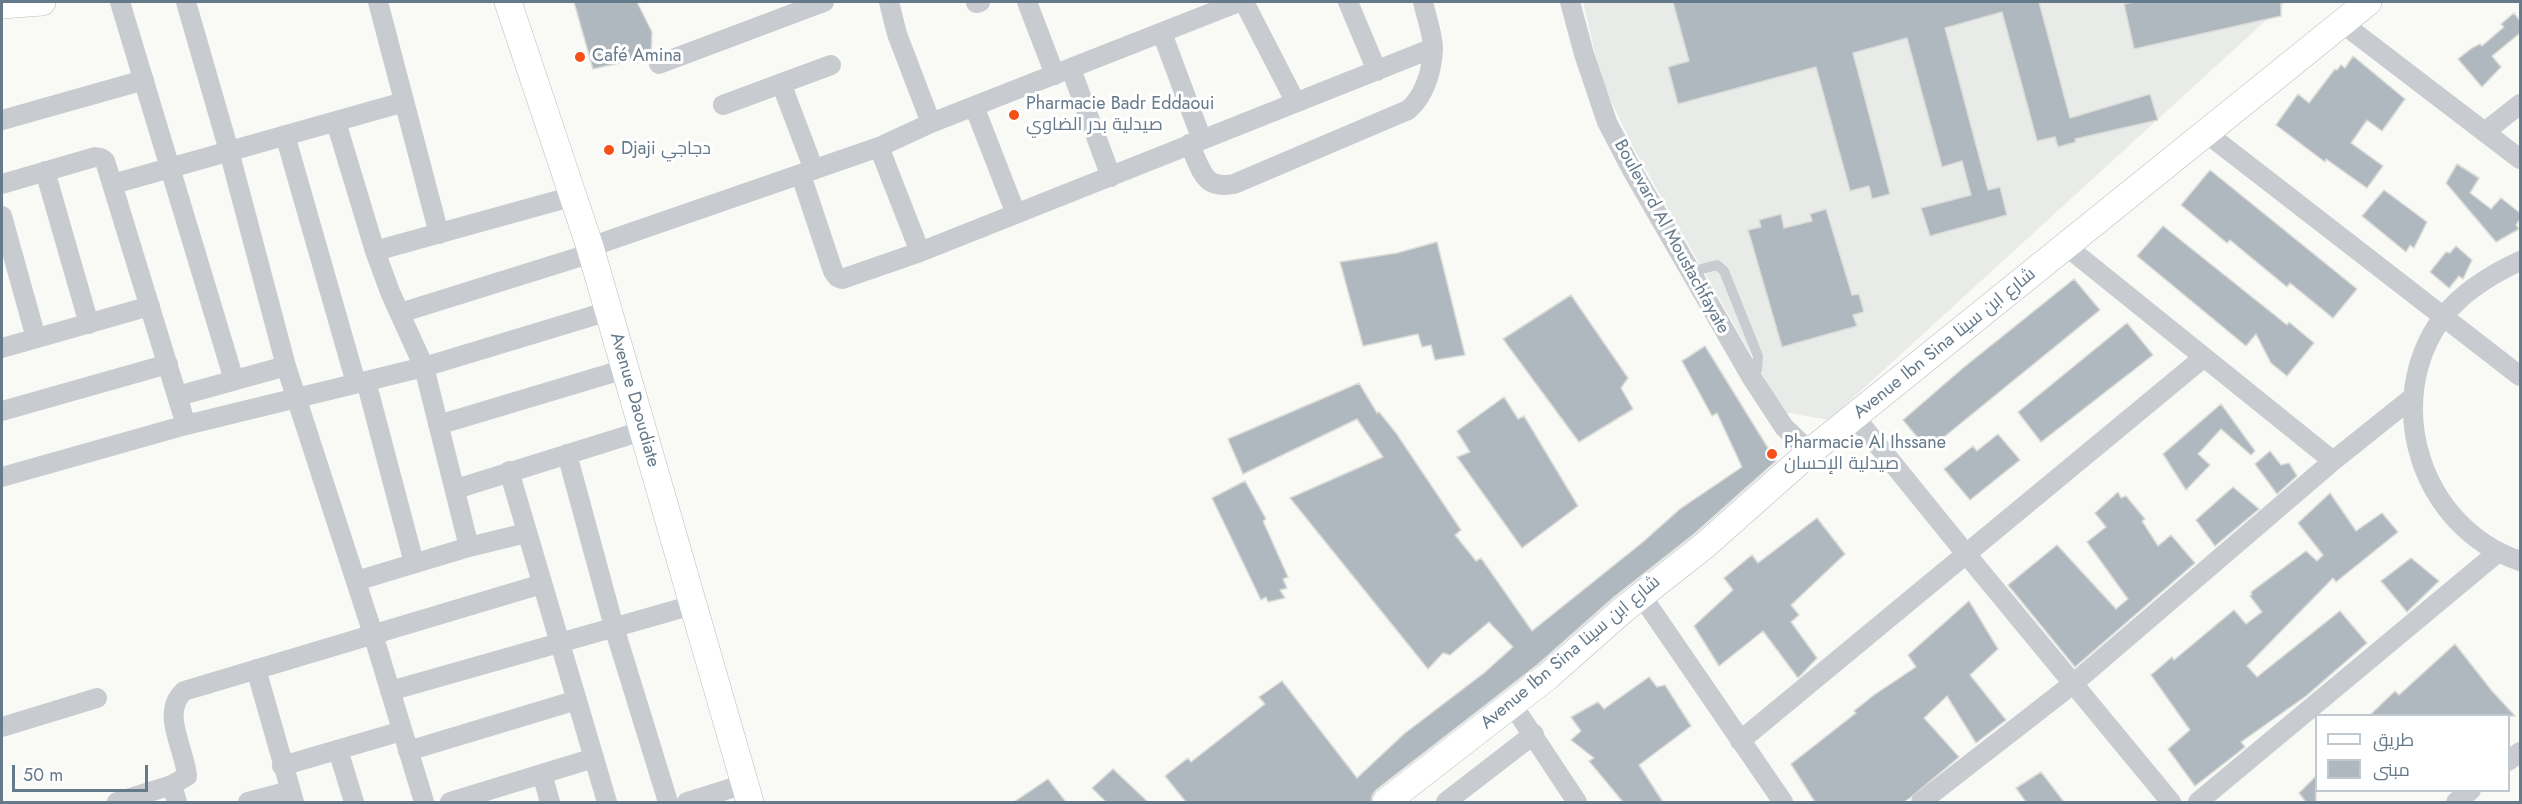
<!DOCTYPE html>
<meta charset="utf-8">
<style>
body{margin:0}
#map{position:relative;width:2522px;height:804px;overflow:hidden;background:#f9f9f6;font-family:Jost,Cairo,sans-serif}
canvas{display:block}
.frame{position:absolute;inset:0;border:3px solid #64798a;pointer-events:none}
.legend{position:absolute;left:2315px;top:714px;width:195px;height:78px;box-sizing:border-box;background:#fff;border:2px solid #c1c9d0;margin:0;padding:8px 10px;list-style:none;font-size:18px;color:#64798a}
.legend li{display:flex;align-items:center;gap:12px;height:30px}
.legend b{width:30px;border:2px solid #c1c9d0}
.scale{position:absolute;left:12px;top:765px;width:136px;height:27px;box-sizing:border-box;border:3px solid #64798a;border-top:0;padding-left:8px;font-size:18px;line-height:21px;white-space:nowrap;color:#64798a;-webkit-text-stroke:4px #fff;paint-order:stroke}
</style>
<div id="map">
<canvas width="2522" height="804"></canvas>
<div class="frame"></div>
<ul class="legend">
<li><b style="height:8px;background:#fff"></b>طريق</li>
<li><b style="height:16px;background:#aeb8be"></b>مبنى</li>
</ul>
<div class="scale">50 m</div>
</div>
<script>
const context = document.querySelector('canvas').getContext('2d');
context.lineJoin = 'round';
function fill(path, color) {
  context.fillStyle = color;
  context.fill(path, 'evenodd');
}
function trace(path, color, width, dash) {
  context.strokeStyle = color;
  context.lineWidth = width;
  context.lineCap = dash ? 'butt' : 'round';
  context.setLineDash(dash || []);
  context.stroke(path);
}
function label(font, color, halo, rows, align = 'center') {
  context.font = font + ' Jost,Cairo,sans-serif';
  context.lineWidth = 6;
  context.setLineDash([]);
  context.textBaseline = 'middle';
  context.strokeStyle = halo;
  context.fillStyle = color;
  for (const [text, x, y, turn = 0] of rows) {
    context.save();
    context.translate(x, y);
    context.rotate((+turn || 0) * Math.PI / 180);
    context.textAlign = isNaN(turn) ? turn : align;
    if (halo) context.strokeText(text, 0, 0);
    context.fillText(text, 0, 0);
    context.restore();
  }
}
fill(new Path2D(`
 M1583,2H2286L1829,420L1784,412L1634,149L1602,82Z`), '#e9ebe9');
const building = new Path2D(`
 M574,2H637L652,32L651,56L593,69Z
 M1673,2H2039L2070,118L2150,94L2158,120L2075,139L2076,142L2058,147L2055,137L2037,141L2002,12L1945,28L1988,190L2000,187L2007,215L1930,236L1921,208L1971,195L1962,161L1942,167L1907,38L1853,53L1890,194L1872,199L1869,186L1850,191L1816,67L1678,104L1668,67L1689,61Z
 M2134,2H2281V16L2134,49L2124,4Z
 M2514,13L2520,21V33L2492,56L2501,67L2482,87L2458,59L2472,48L2480,44L2482,46L2504,27L2501,24Z
 M2353,56L2405,99L2382,131L2367,120L2351,143L2383,166L2367,188L2326,159L2325,162L2276,125L2298,94L2309,103L2335,69L2337,70L2341,65L2345,68Z
 M2457,164L2479,178L2470,193L2491,209L2501,198L2520,213V219L2516,225L2519,229L2496,242L2446,183Z
 M2210,170L2357,289L2333,318L2290,283L2287,287L2230,240L2227,243L2181,205Z
 M2384,190L2427,222L2414,248L2410,245L2406,252L2362,216Z
 M1826,209L1852,295L1859,294L1864,312L1853,315L1857,326L1782,347L1748,230L1761,227L1759,220L1781,214L1784,228L1812,221L1810,214Z
 M2163,226L2287,325L2289,322L2314,343L2287,376L2271,363L2256,334L2246,346L2137,256Z
 M1437,242L1465,355L1435,360L1431,345L1422,347L1418,334L1363,346L1340,262L1397,253Z
 M2456,246L2472,260L2463,279L2459,276L2449,288L2430,272L2446,252L2450,253Z
 M2074,279L2100,310L1928,450L1903,420L1963,368Z
 M1571,295L1628,378L1621,388L1633,409L1579,442L1503,339Z
 M2127,323L2153,355L2041,442L2018,412Z
 M1705,346L1776,461L1694,534L1614,597L1537,665L1376,790L1372,796L1371,802H1186L1165,776L1188,758L1191,762L1265,704L1259,697L1282,681L1357,778L1404,734L1484,673L1513,647L1489,622L1450,655L1443,653L1428,669L1290,498L1383,457L1357,419L1243,474L1228,439L1359,383L1377,413L1379,412L1396,433L1461,530L1455,535L1476,561L1481,558L1532,631L1643,542L1680,509L1742,467L1717,413L1712,416L1682,361Z
 M1504,397L1518,419L1524,416L1578,506L1522,548L1457,457L1470,452L1457,431Z
 M2221,404L2255,451L2251,455L2221,429L2198,454L2210,465L2186,490L2163,454Z
 M1998,434L2020,460L1970,500L1944,469L1973,446L1977,451Z
 M2270,451L2281,465L2289,463L2297,476L2277,494L2255,464Z
 M1245,481L1266,519L1263,521L1288,577L1283,579L1287,588L1280,590L1285,598L1268,602L1266,597L1261,600L1212,498Z
 M2233,487L2259,509L2215,546L2196,520Z
 M2118,492L2121,498L2126,496L2145,519L2142,521L2158,546L2171,535L2195,563L2075,667L2008,585L2057,545L2116,609L2128,599L2087,542L2106,527L2095,513Z
 M2330,493L2356,531L2382,513L2398,532L2336,582L2333,578L2247,666L2257,677L2340,611L2367,643L2306,696L2241,742L2245,747L2195,786L2168,749L2190,730L2151,675L2172,657L2174,660L2234,610L2246,624L2262,612L2250,596L2252,594L2251,592L2306,551L2317,561L2323,555L2298,523Z
 M1817,518L1845,554L1791,605L1799,615L1791,622L1817,658L1798,678L1763,631L1719,666L1694,626L1733,590L1724,578L1752,555L1758,563Z
 M2411,558L2439,581L2407,612L2381,581Z
 M1969,601L1998,649L1970,675L2006,720L1976,743L1947,696L1924,718L1959,757L1910,798L1904,802H1815L1791,764L1856,713L1854,711L1874,695L1916,667L1908,655Z
 M2455,644L2492,691L2515,716H2369L2395,691L2399,695Z
 M1649,677L1657,687L1665,685L1691,726L1639,765L1663,802H1623L1589,761L1594,758L1571,740L1581,731L1571,717L1598,702L1604,709Z
 M1113,769L1148,802H1106L1092,788Z
 M2041,772L2064,802H2026L2016,788Z
 M2316,776V802H2306L2299,793Z
 M1048,779L1066,802H1014Z`);
fill(building, '#aeb8be');
trace(building, '#dbdbd8', 1.5);
const secondary = new Path2D(`
 M508,2L590,247L750,802
 M2,5L42,2
 M1386,802L1547,677L1624,609L1704,546L1810,452L2368,2`);
trace(secondary, '#b7bec3', 28);
trace(new Path2D(`
 M1690,272L1717,265L1724,271L1758,356L1757,370L1752,378`), '#c8ccd0', 10);
trace(new Path2D(`
 M120,2L234,380
 M186,2L229,151L286,366L373,634L424,802
 M378,2L439,234
 M889,2L897,34L931,123
 M1027,2L1055,75
 M1244,2L1295,101
 M1348,2L1377,71
 M1570,2L1584,54L1607,122L1632,170L1752,378L1784,427L1810,452
 M976,3L980,2
 M2342,23L2520,159
 M1162,33L1202,140
 M659,64L824,2
 M1071,69L1111,177
 M781,83L814,170
 M723,105L831,65
 M974,106L1016,214
 M2,120L144,80
 M336,122L375,251L390,292L424,367L469,547
 M2486,131L2520,104
 M2205,132L2520,376
 M285,135L356,383
 M1189,144C1202,169 1202,190 1234,184L1408,110C1425,96 1432,70 1433,49C1433,34 1426,16 1423,2
 M879,147L920,252
 M45,171L89,324
 M801,175L833,271L837,277L842,279L920,252L1433,48
 M2,184L95,157L101,158L105,161L186,425
 M113,184L404,102
 M2,216L36,338
 M2066,246L2333,461
 M590,247L879,147L931,123L1239,2
 M375,251L574,196
 M2520,261C2492,274 2463,291 2443,317C2380,402 2421,528 2520,561
 M400,313L592,253
 M2,348L150,306
 M366,381L414,563
 M178,396L286,366
 M2,411L168,364
 M1855,417L1967,555L2171,802
 M438,425L625,369
 M567,454L614,627L668,802
 M509,471L607,802
 M2,477L186,425L424,367L609,311
 M456,489L642,431
 M356,581L469,547L526,533
 M1641,595L1783,802
 M256,669L294,802
 M390,691L693,605
 M1512,704L1577,802
 M2,727L97,698
 M1740,741L2203,358
 M338,750L354,802
 M408,751L577,700
 M2508,761L2520,752
 M282,766L402,731
 M542,774L550,802
 M172,785L177,802
 M117,802L172,785L187,776C185,749 160,713 184,691L542,584
 M248,802L290,791
 M450,802L594,758
 M687,802L745,784
 M1446,802L1534,734
 M1921,802L2074,683L2333,461L2413,397
 M2198,802L2497,553
 M2456,802L2471,790`), '#c8ccd0', 20);
trace(secondary, '#fff', 27);
for (const [x, y, r, color] of [
 [580,57,6,"#f65019"],
 [1014,115,6,"#f65019"],
 [609,150,6,"#f65019"],
 [1772,454,6,"#f65019"]
]) {
  const dot = new Path2D();
  dot.arc(x, y, r, 0, 2 * Math.PI);
  context.fillStyle = color;
  context.fill(dot);
  trace(dot, '#fff', 2);
}
label('18px', '#64798a', '#fff', [
 ["Café Amina",592,57],
 ["Pharmacie Badr Eddaoui",1026,105],
 ["صيدلية بدر الضاوي",1026,126],
 ["Djaji دجاجي",621,150],
 ["Pharmacie Al Ihssane",1784,444],
 ["صيدلية الإحسان",1784,465]
], 'left');
label('18px', '#64798a', '#fff', [
 ["Boulevard Al Moustachfayate",1671,237,61],
 ["Avenue Ibn Sina شارع ابن سينا",1945,344,-39],
 ["Avenue Daoudiate",634,400,74],
 ["Avenue Ibn Sina شارع ابن سينا",1571,653,-40]
]);
</script>
